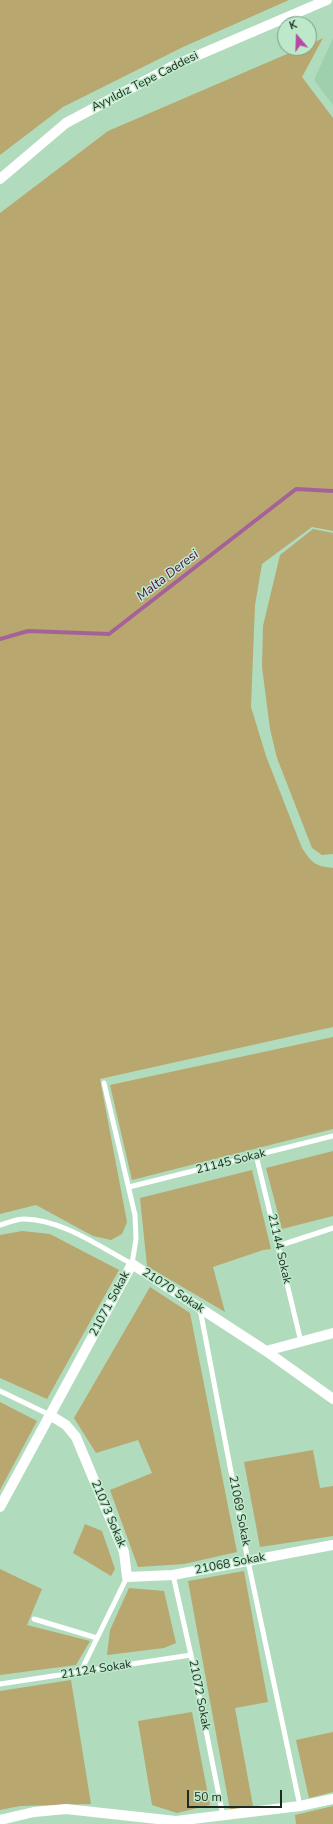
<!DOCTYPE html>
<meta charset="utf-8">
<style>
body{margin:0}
#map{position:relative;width:333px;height:1824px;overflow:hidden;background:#b1dbbd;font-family:"Nunito Sans",sans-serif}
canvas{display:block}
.north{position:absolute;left:277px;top:16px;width:40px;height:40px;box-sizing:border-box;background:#bee8ca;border:1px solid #7d9c86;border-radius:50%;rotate:341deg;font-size:11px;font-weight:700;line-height:16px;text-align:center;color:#1b2b20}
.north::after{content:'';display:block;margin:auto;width:14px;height:18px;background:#b648a6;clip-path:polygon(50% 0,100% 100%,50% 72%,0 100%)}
.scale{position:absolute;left:187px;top:1790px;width:95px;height:18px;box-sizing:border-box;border:2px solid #1b2b20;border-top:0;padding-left:5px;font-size:12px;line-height:14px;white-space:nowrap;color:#1b2b20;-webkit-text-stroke:3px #bee8ca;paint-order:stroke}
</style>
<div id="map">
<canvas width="333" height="1824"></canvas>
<div class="north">K</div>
<div class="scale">50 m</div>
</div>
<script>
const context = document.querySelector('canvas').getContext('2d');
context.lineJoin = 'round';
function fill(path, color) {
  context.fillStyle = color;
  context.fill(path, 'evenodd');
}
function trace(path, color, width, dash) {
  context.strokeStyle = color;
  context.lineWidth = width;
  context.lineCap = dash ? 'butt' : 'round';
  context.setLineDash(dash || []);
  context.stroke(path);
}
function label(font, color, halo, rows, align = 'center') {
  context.font = font + ' "Nunito Sans",sans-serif';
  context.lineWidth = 3;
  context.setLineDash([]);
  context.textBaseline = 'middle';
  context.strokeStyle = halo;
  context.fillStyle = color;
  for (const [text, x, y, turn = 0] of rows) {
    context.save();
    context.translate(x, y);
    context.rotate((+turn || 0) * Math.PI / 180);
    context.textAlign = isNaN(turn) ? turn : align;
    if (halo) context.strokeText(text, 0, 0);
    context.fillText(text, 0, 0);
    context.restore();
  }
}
fill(new Path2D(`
 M333,38V105L314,80Z`), '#9fd0ad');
fill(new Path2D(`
 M0,0H289L183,47L63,107L0,155Z
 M323,38L302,77L333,118V531L312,527L262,564L255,605L251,707L266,756L302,848C312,863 315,866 333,868V1027L100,1079L127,1222L122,1234L111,1240L93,1236L36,1205L0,1214V213L108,131L301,48H309V45Z
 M313,529L333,533V854L322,855L312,848L277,758L270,729L262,667L263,626L280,555Z
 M333,1037V1129L132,1180L110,1085Z
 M333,1151V1216L282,1229L266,1168Z
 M252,1170L271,1249L263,1250L213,1267L225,1312L147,1266L140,1198Z
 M22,1231L50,1234L119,1270L47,1399L0,1378V1235Z
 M150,1287L190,1313L237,1552L184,1564L138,1567L110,1490L152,1473L138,1440L96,1453L74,1418Z
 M0,1402L37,1421L0,1490Z
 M313,1450L320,1488L333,1486V1536L260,1547L244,1462Z
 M85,1524L102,1531L115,1569L111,1576L73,1553Z
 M0,1569L42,1589L27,1625L90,1641L76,1665L0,1675Z
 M244,1571L268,1702L235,1708L253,1806L230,1810L188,1581Z
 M129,1588L164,1591L176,1643L164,1648L107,1655L110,1630Z
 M71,1680L91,1804L20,1806L0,1810V1691Z
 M192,1712L210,1805L177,1813L152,1805L138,1721Z
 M333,1732V1792L309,1798L296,1740Z
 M333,1806V1824H296L295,1815Z`), '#b8a76e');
trace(new Path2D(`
 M0,639L28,631L109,634L296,489L333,491`), '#a56299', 4);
trace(new Path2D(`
 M256,1155L301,1342
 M129,1187L333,1136
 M0,1225C7,1223 16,1219 24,1219C61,1219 100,1247 132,1264L136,1239L135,1215L104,1083
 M278,1246L333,1228
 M200,1309L248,1561L300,1806
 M0,1391L50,1415
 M173,1575L191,1655L223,1816
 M34,1619L97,1638
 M80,1673L127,1577
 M0,1684L191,1655`), '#fff', 5);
trace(new Path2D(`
 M0,179L66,123L173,66L327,0
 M266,1351L333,1333
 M50,1415L66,1425L76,1437L124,1552L127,1577L173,1575L333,1545
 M0,1507L132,1264L266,1351L333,1399
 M0,1820L34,1812L66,1809L176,1821L300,1806L333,1799`), '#fff', 10);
label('12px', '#1b2b20', '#bee8ca', [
 ["Ayyıldız Tepe Caddesi",145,82,-27],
 ["21145 Sokak",231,1162,-14],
 ["21144 Sokak",279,1249,77],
 ["21070 Sokak",173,1291,33],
 ["21071 Sokak",110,1304,-62],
 ["21069 Sokak",239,1511,79],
 ["21073 Sokak",108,1514,67],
 ["21068 Sokak",230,1564,-11],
 ["21124 Sokak",96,1670,-9],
 ["21072 Sokak",199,1695,79]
]);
label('italic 13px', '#590150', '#bee8ca', [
 ["Malta Deresi",168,576,-38]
]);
</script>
